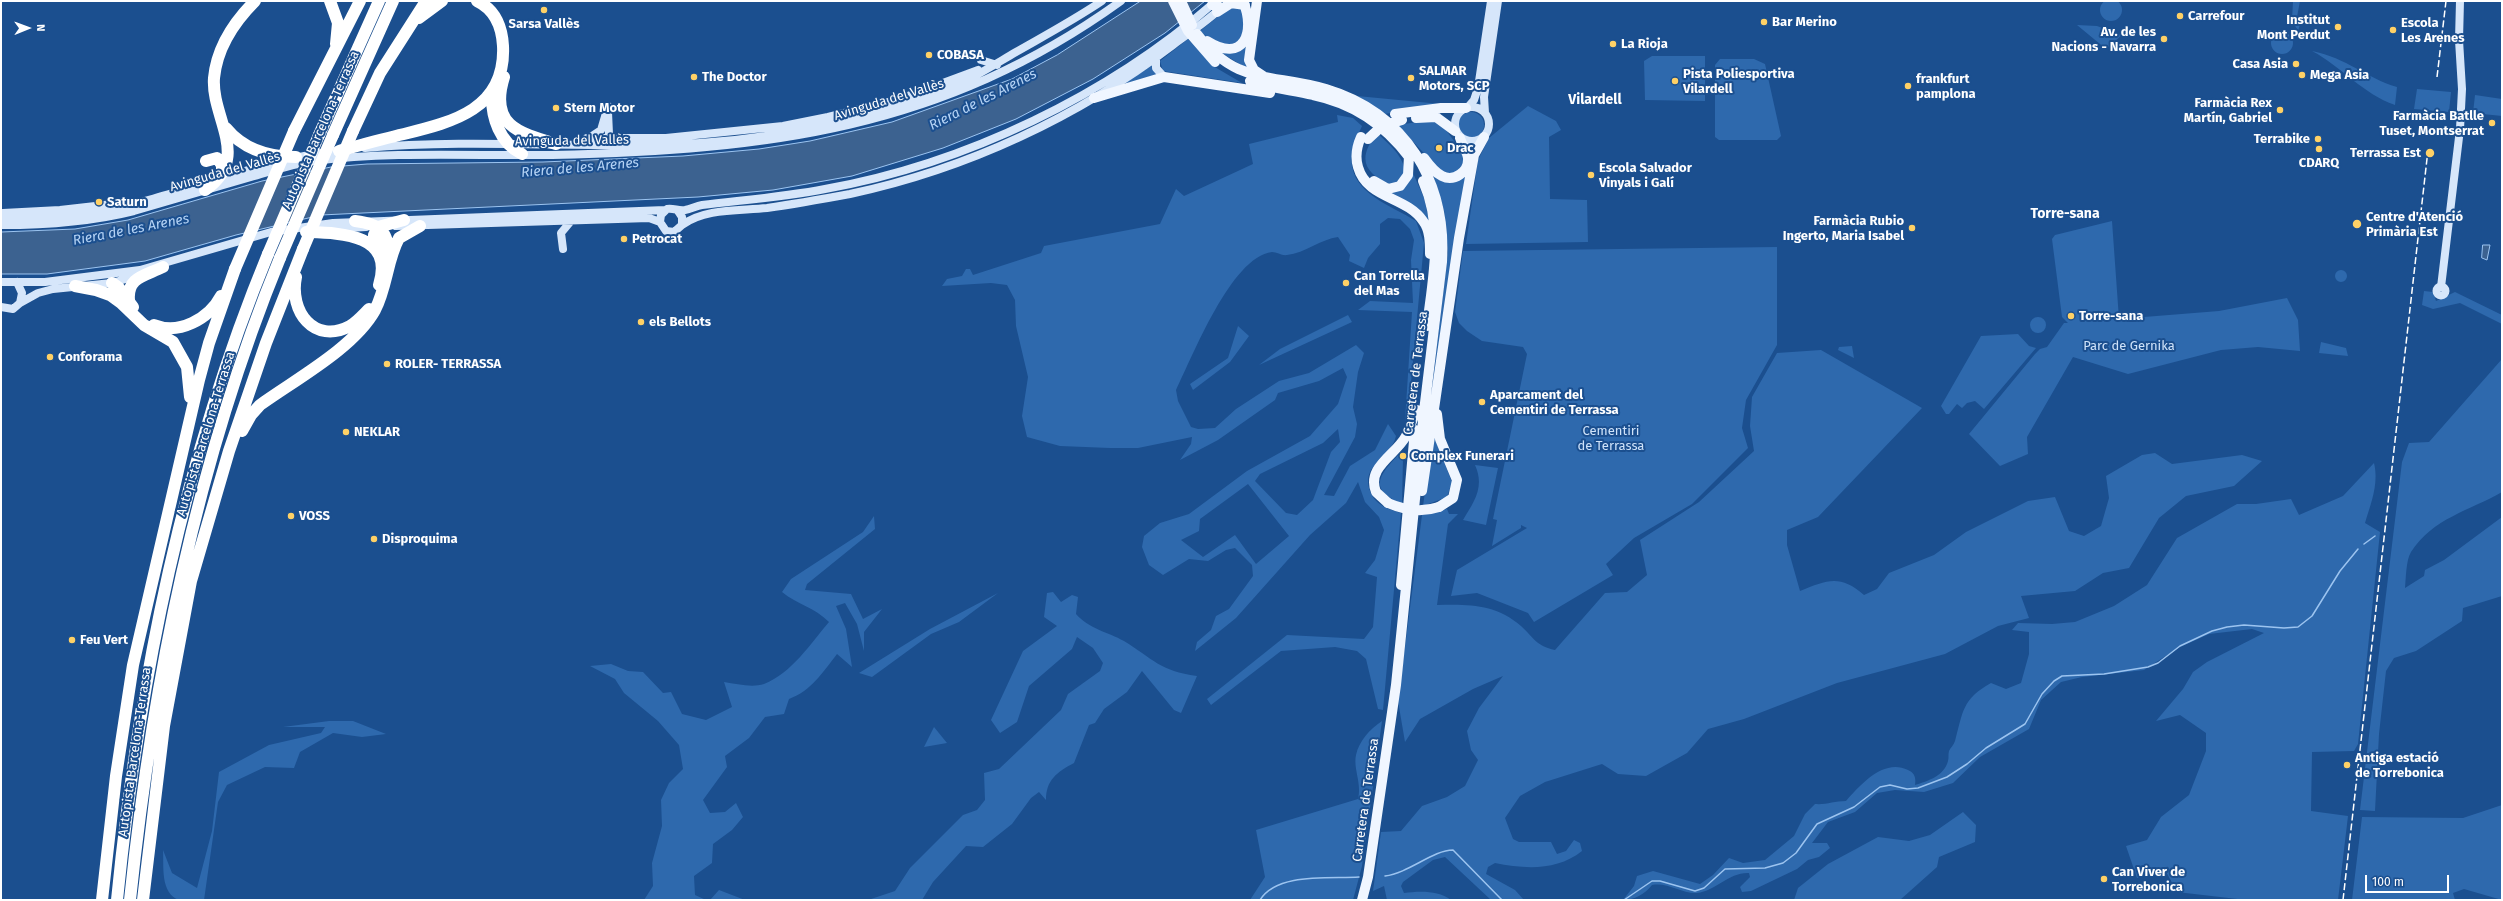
<!DOCTYPE html>
<meta charset="utf-8">
<style>
body{margin:0}
#map{position:relative;width:2503px;height:901px;overflow:hidden;background:#1b4f8f;font-family:"Fira Sans",sans-serif}
canvas{display:block}
.frame{position:absolute;inset:0;border:2px solid #fff;pointer-events:none}
.north{position:absolute;left:8px;top:8px;width:40px;height:40px;-webkit-text-stroke:3px #1b4f8f;paint-order:stroke;rotate:89deg;font-size:11px;font-weight:700;line-height:16px;text-align:center;color:#fff}
.north::after{content:'';display:block;margin:auto;width:14px;height:18px;background:#fff;clip-path:polygon(50% 0,100% 100%,50% 72%,0 100%)}
.scale{position:absolute;left:2365px;top:875px;width:84px;height:18px;box-sizing:border-box;border:2px solid #fff;border-top:0;padding-left:5px;font-size:12px;line-height:14px;white-space:nowrap;color:#fff;-webkit-text-stroke:3px #1b4f8f;paint-order:stroke}
</style>
<div id="map">
<canvas width="2503" height="901"></canvas>
<div class="frame"></div>
<div class="north">N</div>
<div class="scale">100 m</div>
</div>
<script>
const context = document.querySelector('canvas').getContext('2d');
context.lineJoin = 'round';
function fill(path, color) {
  context.fillStyle = color;
  context.fill(path, 'evenodd');
}
function trace(path, color, width, dash) {
  context.strokeStyle = color;
  context.lineWidth = width;
  context.lineCap = dash ? 'butt' : 'round';
  context.setLineDash(dash || []);
  context.stroke(path);
}
function label(font, color, halo, rows, align = 'center') {
  context.font = font + ' "Fira Sans",sans-serif';
  context.lineWidth = 4;
  context.setLineDash([]);
  context.textBaseline = 'middle';
  context.strokeStyle = halo;
  context.fillStyle = color;
  for (const [text, x, y, turn = 0] of rows) {
    context.save();
    context.translate(x, y);
    context.rotate((+turn || 0) * Math.PI / 180);
    context.textAlign = isNaN(turn) ? turn : align;
    if (halo) context.strokeText(text, 0, 0);
    context.fillText(text, 0, 0);
    context.restore();
  }
}
fill(new Path2D(`
 M2100 10a11 11 0 1 1 22 0a11 11 0 1 1-22 0Z
 M2293,1H2300L2297,17L2302,18L2298,31L2292,20Z
 M1235,7L1243,10L1245,26L1240,41L1228,46L1207,37L1200,31L1226,10Z
 M2077,25L2097,26L2122,35L2106,49Z
 M2271 43a11 11 0 1 1 22 0a11 11 0 1 1-22 0Z
 M1188,39L1213,66L1242,83L1163,71L1160,61Z
 M1247,42L1251,71L1217,50Z
 M2312,51C2347,58 2366,78 2397,87L2395,105C2363,94 2342,67 2312,51Z
 M1652,56H1705V101L1645,100L1644,61Z
 M1720,59H1754L1765,64L1781,136L1777,140H1719L1715,137V65Z
 M1154,64L1158,75L1117,88Z
 M2417,89L2451,92L2449,112L2414,109Z
 M2475,95L2502,99V116L2473,113Z
 M1357,96L1451,105L1384,114Z
 M1528,106L1556,121L1561,130L1549,137L1550,199L1587,200L1588,242L1466,244L1478,160L1489,138Z
 M1458 125a13 13 0 1 1 26 0a13 13 0 1 1-26 0Z
 M1337,115L1353,118L1362,126C1359,133 1354,141 1353,149C1343,191 1389,204 1416,221L1424,243L1408,415L1405,421L1412,312L1358,310L1370,301L1413,303L1411,260L1414,240L1410,229L1400,219L1388,218L1380,224V244L1368,258L1364,268L1349,261L1350,255L1338,237C1321,239 1305,253 1287,255C1282,256 1277,252 1272,252C1231,257 1193,356 1176,390L1178,401L1191,427L1198,429L1215,428L1236,409L1279,381L1309,373L1356,345L1364,353L1358,372L1353,407L1357,424L1355,437L1324,495L1334,496L1350,466L1375,450L1388,424L1396,436C1391,458 1360,465 1370,491C1375,505 1388,509 1401,513L1383,710L1378,709L1366,659L1357,651L1335,647L1281,651L1211,705L1207,699L1287,635L1364,639L1373,627L1377,577L1365,573L1375,560L1384,530L1379,517L1365,502L1358,482L1346,503L1310,535L1236,618L1195,651L1197,642L1211,630L1216,616L1229,609L1253,576L1252,565L1235,548L1226,550L1208,561L1189,559L1163,575L1149,565L1142,547L1144,536L1160,523L1189,514L1247,471L1310,436L1338,404L1347,377L1343,368L1319,381L1278,393L1275,400L1218,440L1180,460L1191,444L1192,437L1138,448H1110L1060,446L1027,437L1022,416L1028,377L1016,326L1015,300L1007,285L991,283L942,286L947,279L962,276L966,269H970L973,275L1041,253L1044,246L1160,224L1176,189L1184,196L1253,164L1249,144L1338,122ZM1338,429L1340,442L1331,452L1313,500L1297,515L1286,513L1255,481L1260,474L1323,443ZM1248,484L1289,536L1256,564L1235,535L1203,557L1181,540L1199,531L1200,519Z
 M1432,120L1443,126L1465,156L1461,169L1454,174L1442,172L1397,125Z
 M1377,133C1389,144 1405,157 1405,174L1392,186C1365,173 1356,160 1377,133Z
 M1413,173L1424,198L1430,225L1383,191Z
 M1466,173L1424,454L1448,252L1444,210L1433,175Z
 M2112,221L2119,319L2219,311L2287,298L2298,320L2300,351L2258,347L2221,350L2128,374L2073,357L2027,437L2028,454L2000,466L1969,434L2035,354L2040,349L2047,347L2064,323H2068L2062,317L2052,239L2055,235Z
 M1777,247V345L1746,400L1742,428L1748,448L1692,504L1634,538L1606,564L1613,575L1534,622L1528,613L1477,593L1451,596L1457,570L1527,528L1521,525V528L1492,546L1497,520L1493,519L1527,354L1523,347L1482,341L1467,331L1459,323L1455,312L1463,251Z
 M2335 276a6 6 0 1 1 12 0a6 6 0 1 1-12 0Z
 M2424,291L2433,292L2436,301L2455,292L2502,315V324L2460,303L2433,309L2422,305Z
 M1348,315L1352,322L1259,365L1280,349Z
 M2030 325a8 8 0 1 1 16 0a8 8 0 1 1-16 0Z
 M1238,326L1249,336L1230,362L1193,390L1190,384L1228,358Z
 M2018,334L2029,346L2036,348L1984,409L1975,401L1967,403L1962,408L1957,404L1949,414H1946L1941,406L1981,336Z
 M2321,342L2346,348L2348,356L2319,353Z
 M1852,346L1854,358L1838,350L1839,347Z
 M1821,350L1922,408L1818,517L1787,530V545L1800,591C1827,580 1840,574 1864,595L1877,589L1889,573L1934,555L1966,532L2028,501L2055,497L2069,531L2084,536L2101,526L2109,498L2106,476L2142,455L2155,453L2172,464L2242,455L2262,461L2234,486L2186,496L2159,518L2129,568L2103,573L2075,591L2021,596L2029,618L1998,626L1945,654L1837,683L1744,719L1708,729L1687,753L1646,776L1618,774L1602,764L1545,782L1520,796L1505,818L1513,839L1519,842H1551L1557,854L1566,851L1574,840L1580,843L1582,851C1557,871 1525,869 1495,863L1488,867L1486,874L1515,890L1524,900H1491L1445,857L1433,860L1403,882L1401,886L1404,893C1419,891 1438,890 1451,900H1387L1384,886L1373,891L1381,832L1401,831L1422,806L1447,797L1465,786L1478,760L1471,750L1467,731L1479,708L1503,676L1473,689L1420,719L1405,742L1398,701L1422,515L1447,509L1449,514H1458L1448,524L1437,605C1468,604 1496,604 1521,626C1534,638 1536,646 1555,650L1605,593L1627,592L1647,575L1640,540L1699,502L1754,451L1750,426L1752,397L1777,353Z
 M2502,359V492C2469,511 2433,518 2411,552C2406,560 2406,578 2405,588L2424,576L2425,570L2444,560L2502,517V596L2463,608L2462,621L2416,651L2394,658L2386,671L2379,734L2375,811L2360,810L2402,462L2409,443L2429,442Z
 M1433,434L1452,482L1447,497L1423,506Z
 M1401,452L1403,458L1402,504C1366,489 1380,474 1401,452Z
 M2374,463C2379,484 2371,503 2365,523L2380,532L2358,744L2354,751L2312,752L2311,811L2348,816L2338,900H2246L2177,892L2164,868L2137,878L2126,846L2147,840L2161,817L2189,795L2206,751V733L2180,715L2156,721L2183,689L2193,672L2207,662L2264,633L2252,629L2209,634L2178,648L2144,670L2082,677L2061,682L2041,700L2029,729L1980,757L1953,783L1924,792L1895,790L1877,793L1855,812L1828,822L1812,843H1827L1830,848L1819,857L1808,860L1797,869L1751,891L1742,892L1740,887L1750,877L1749,873C1729,872 1716,891 1697,893C1682,894 1668,882 1652,885C1645,894 1634,900 1623,900L1634,886L1637,876L1653,871L1700,884L1713,875L1729,858L1743,863L1765,860L1794,836L1805,814L1815,804C1826,805 1834,801 1846,801C1861,784 1884,758 1908,770C1915,773 1916,778 1915,785C1928,781 1944,776 1948,761C1949,758 1948,754 1949,751C1950,748 1954,745 1955,741C1963,712 1962,699 1991,683L2006,689L2021,683L2029,654V632L2012,630L2018,623L2052,624L2075,622L2114,606L2147,585L2177,538L2237,504H2256L2291,499L2299,515L2343,496Z
 M1475,465L1498,468L1486,525L1463,520C1474,502 1485,487 1475,465Z
 M874,516L875,529L807,584L805,590L851,594L863,619L882,609L864,632V651L857,624L845,603L836,606L846,629L852,667L837,654C823,672 811,691 789,699L784,714L765,717L749,738L725,756L727,767L703,800L710,813L725,812L736,803L743,817L732,830L713,844L712,863L694,876L695,895L706,900H644L653,886L652,863L662,826L661,800L669,783L683,769L679,745L658,721L624,693L615,679L590,666L611,664L628,671L643,672L663,693L671,692L682,714L706,720L732,707L724,682C737,684 752,688 764,684C792,673 810,644 829,622C814,607 798,605 782,592L791,579L863,532Z
 M1053,592L1061,602L1072,595L1078,597L1076,614C1089,629 1108,632 1124,641C1153,659 1160,671 1197,676L1181,713L1174,710L1142,671L1127,692L1104,709L1095,723L1089,725L1074,763C1057,772 1046,780 1046,800L1039,792L1031,798L1012,824L983,847L966,846L933,882L922,900H868L895,891L910,868L963,815L977,810L985,800L984,773L999,769L1061,710L1068,694L1100,671L1103,663L1093,648L1077,637L1072,649L1029,686L1017,722L1000,733L991,720L1023,651L1057,626L1044,617L1047,593Z
 M998,593L959,622L931,634L872,677L859,673L930,629Z
 M329,721H353L386,734L362,737L333,733L300,752L294,768L265,767L227,785L218,802L204,900C197,900 186,901 179,900C160,893 164,866 163,850L172,873L197,888L212,831L219,772L269,745L321,733L325,727H283Z
 M1382,721L1362,866L1353,900H1250L1265,877L1256,830L1358,799C1362,783 1353,769 1356,755C1359,741 1370,729 1382,721Z
 M934,727L947,743L924,747Z
 M2502,805V900L2464,889L2453,893L2455,900H2352L2362,817L2463,818Z
 M1963,812L1976,825L1975,842L1939,857L1937,867L1900,900H1794L1798,888L1828,864L1878,837L1909,841L1930,835Z
 M719,890L745,900H710Z`), '#2e69ad');
const water = new Path2D(`
 M1141,1H1205L1165,33L1093,79L1016,119L943,148L852,176L773,190L698,197L321,215L236,235L145,261L47,274H1V232L75,229L128,220L262,181L331,167L367,164L543,162L683,156L759,149L810,141L892,122L1012,79L1057,55Z
 M2483,245H2490L2487,260L2482,258Z`);
fill(water, '#3c6290');
trace(water, '#9cc4f0', 1);
trace(new Path2D(`
 M2364,544L2375,536
 M1385,876C1409,873 1433,850 1453,850L1502,900
 M1260,900C1277,872 1331,879 1359,877
 M1624,900L1652,881H1660L1695,891L1704,888L1725,869L1765,868L1783,863L1796,853L1817,824L1854,807L1880,787L1890,785L1907,789L1918,788L1947,777L1967,764L1986,748L2025,724L2042,694L2054,681L2062,676L2104,674L2148,667L2158,663L2180,646L2212,631L2227,627L2244,625L2284,628L2298,627L2312,616L2340,571L2358,549`), '#9cc4f0', 1.5);
trace(new Path2D(`
 M1156,58V68L1164,77
 M981,60L997,65
 M1455 124a17 17 0 1 1 34 0a17 17 0 1 1-34 0Z
 M1468,107L1474,100L1478,88L1491,1
 M1485,113L1484,97L1498,1
 M587,138H666L783,126L828,117L897,100L978,70
 M589,138L601,130L608,106
 M607,142L609,134L608,112
 M365,148C464,139 563,147 662,145C762,142 866,123 958,84C979,75 997,63 1016,52C1044,36 1074,20 1102,1
 M678,211L682,217V225L674,232L666,231L660,222L661,215L667,209C674,208 678,211 685,210C691,209 696,206 702,205C743,200 784,197 825,189C965,164 1109,95 1216,1
 M3,213L60,210L113,204
 M1,218C34,219 68,217 101,211C183,196 260,158 344,150
 M1,225C46,225 90,222 134,211C173,200 212,188 251,177C272,171 292,164 314,161C392,151 473,156 552,155C767,150 942,130 1121,1
 M682,225C705,208 739,211 767,208C795,204 823,199 850,194C967,169 1078,117 1173,45C1189,33 1206,22 1221,8
 M396,226L649,218L660,222
 M330,229L366,227
 M563,249L561,233L571,221
 M1,282H45L140,270L271,232L333,223L665,210
 M2436.5 291a4.5 4.5 0 1 1 9 0a4.5 4.5 0 1 1-9 0Z
 M2441,287L2460,129L2462,89L2459,40L2460,1
 M20,303L38,293L53,289L112,283L139,275
 M1,307L13,309L20,303L22,293L17,282`), '#d6e6fa', 8);
trace(new Path2D(`
 M1257,1L1249,60L1254,70L1263,76
 M1212,5L1217,1
 M1217,12L1231,3L1245,5
 M1197,34C1237,86 1271,73 1326,89C1406,113 1447,182 1442,262L1424,411L1396,685L1368,877L1362,900
 M1207,41C1244,64 1256,32 1243,1
 M1250,81C1270,88 1292,90 1313,95C1352,103 1385,125 1409,157
 M1094,98L1164,77L1270,93
 M1395,114L1441,108H1466
 M1416,118L1436,117L1455,131
 M1361,137C1357,146 1355,157 1358,167C1367,199 1406,196 1423,221C1430,230 1430,242 1430,254
 M1424,158C1429,165 1434,172 1442,176C1454,182 1469,172 1468,158C1467,151 1462,145 1460,138
 M1374,181L1388,189L1400,186L1408,175L1409,156
 M1423,181C1444,228 1433,277 1427,326
 M1437,414L1440,439L1457,480L1453,498L1439,507
 M1422,491L1459,238L1474,155L1484,137
 M1388,503L1376,492C1366,467 1396,455 1406,436C1410,427 1413,418 1417,410
 M1401,585L1415,430`), '#f0f6ff', 10);
trace(new Path2D(`
 M330,1L338,23L336,44
 M419,18L442,1
 M504,77C489,125 518,133 556,144
 M492,93C491,118 500,143 522,154
 M226,128C244,150 269,157 296,157
 M294,131L360,1
 M353,131L380,73L426,1
 M319,135L379,1
 M333,135L393,1
 M339,151C361,145 382,139 404,134C453,122 506,109 503,46C502,27 496,10 477,1
 M206,161L217,158L222,165V171
 M205,190C252,158 211,118 214,78C217,47 234,22 255,1
 M355,221C381,224 389,232 389,259
 M306,232C339,233 395,233 379,285
 M377,252L374,235L378,227L404,220
 M296,277C289,311 314,345 350,326C357,322 363,315 369,309
 M112,283L119,288L133,307
 M75,286L96,290L110,295L121,303L144,325L173,342L187,367L190,397
 M129,300C127,277 145,276 163,267
 M154,325C179,335 209,319 221,296
 M242,431L251,415L260,405C296,379 354,348 375,310C387,287 387,260 399,238L420,226
 M102,900L116,776L133,665L199,380L209,343L235,269
 M117,900C139,679 183,460 268,254
 M130,900C153,680 196,463 280,258
 M143,900L164,726L191,581L229,451L266,343L303,249`), '#fff', 12);
trace(new Path2D(`
 M2437,77L2446,1
 M2343,900L2428,150`), '#fff', 1.5, [7, 3]);
trace(new Path2D(`
 M1173,1L1188,31L1215,62
 M1181,1L1192,25
 M1368,139L1382,126L1402,120
 M1388,503C1404,510 1421,513 1439,507`), '#f0f6ff', 10);
trace(new Path2D(`
 M303,249L353,131
 M268,254L319,135
 M280,258L333,135
 M235,269L294,131`), '#fff', 12);
for (const [x, y, r, color] of [
 [544,10,4,"#ffd166"],
 [2180,16,4,"#ffd166"],
 [1764,22,4,"#ffd166"],
 [2338,27,4,"#ffd166"],
 [2393,30,4,"#ffd166"],
 [2164,39,4,"#ffd166"],
 [1613,44,4,"#ffd166"],
 [929,55,4,"#ffd166"],
 [2296,64,4,"#ffd166"],
 [2302,75,4,"#ffd166"],
 [694,77,4,"#ffd166"],
 [1411,78,4,"#ffd166"],
 [1675,81,4,"#ffd166"],
 [1908,86,4,"#ffd166"],
 [556,108,4,"#ffd166"],
 [2280,110,4,"#ffd166"],
 [2492,123,4,"#ffd166"],
 [2318,139,4,"#ffd166"],
 [1439,148,4,"#ffd166"],
 [2319,149,4,"#ffd166"],
 [2430,153,5,"#ffd166"],
 [1591,175,4,"#ffd166"],
 [99,202,4,"#ffd166"],
 [2357,224,5,"#ffd166"],
 [1912,228,4,"#ffd166"],
 [624,239,4,"#ffd166"],
 [1346,283,4,"#ffd166"],
 [2071,316,4,"#ffd166"],
 [641,322,4,"#ffd166"],
 [50,357,4,"#ffd166"],
 [387,364,4,"#ffd166"],
 [1482,402,4,"#ffd166"],
 [346,432,4,"#ffd166"],
 [1403,456,4,"#ffd166"],
 [291,516,4,"#ffd166"],
 [374,539,4,"#ffd166"],
 [72,640,4,"#ffd166"],
 [2347,765,4,"#ffd166"],
 [2104,879,4,"#ffd166"]
]) {
  const dot = new Path2D();
  dot.arc(x, y, r, 0, 2 * Math.PI);
  context.fillStyle = color;
  context.fill(dot);
  trace(dot, '#1b4f8f', 1.5);
}
label('bold 13px', '#fff', '#1b4f8f', [
 ["Carrefour",2188,16],
 ["Institut",2330,20,"right"],
 ["Mont Perdut",2330,35,"right"],
 ["Bar Merino",1772,22],
 ["Escola",2401,23],
 ["Les Arenes",2401,38],
 ["Sarsa Vallès",544,24,"center"],
 ["Av. de les",2156,32,"right"],
 ["Nacions - Navarra",2156,47,"right"],
 ["La Rioja",1621,44],
 ["COBASA",937,55],
 ["Casa Asia",2288,64,"right"],
 ["SALMAR",1419,71],
 ["Motors, SCP",1419,86],
 ["Pista Poliesportiva",1683,74],
 ["Vilardell",1683,89],
 ["Mega Asia",2310,75],
 ["The Doctor",702,77],
 ["frankfurt",1916,79],
 ["pamplona",1916,94],
 ["Farmàcia Rex",2272,103,"right"],
 ["Martín, Gabriel",2272,118,"right"],
 ["Stern Motor",564,108],
 ["Farmàcia Batlle",2484,116,"right"],
 ["Tuset, Montserrat",2484,131,"right"],
 ["Terrabike",2310,139,"right"],
 ["Drac",1447,148],
 ["Terrassa Est",2421,153,"right"],
 ["CDARQ",2319,163,"center"],
 ["Escola Salvador",1599,168],
 ["Vinyals i Galí",1599,183],
 ["Saturn",107,202],
 ["Centre d'Atenció",2366,217],
 ["Primària Est",2366,232],
 ["Farmàcia Rubio",1904,221,"right"],
 ["Ingerto, Maria Isabel",1904,236,"right"],
 ["Petrocat",632,239],
 ["Can Torrella",1354,276],
 ["del Mas",1354,291],
 ["Torre-sana",2079,316],
 ["els Bellots",649,322],
 ["Conforama",58,357],
 ["ROLER- TERRASSA",395,364],
 ["Aparcament del",1490,395],
 ["Cementiri de Terrassa",1490,410],
 ["NEKLAR",354,432],
 ["Complex Funerari",1411,456],
 ["VOSS",299,516],
 ["Disproquima",382,539],
 ["Feu Vert",80,640],
 ["Antiga estació",2355,758],
 ["de Torrebonica",2355,773],
 ["Can Viver de",2112,872],
 ["Torrebonica",2112,887]
], 'left');
label('13px', '#fff', '#1b4f8f', [
 ["Avinguda del Vallès",889,100,-17],
 ["Autopista Barcelona-Terrassa",321,130,-66],
 ["Avinguda del Vallès",572,141,-1],
 ["Avinguda del Vallès",225,172,-16],
 ["Carretera de Terrassa",1416,373,-83],
 ["Autopista Barcelona-Terrassa",206,434,-73],
 ["Autopista Barcelona-Terrassa",135,752,-82],
 ["Carretera de Terrassa",1366,800,-82]
]);
label('13px', '#cfe3fa', '#1b4f8f', [
 ["Parc de Gernika",2129,346],
 ["Cementiri",1611,431],
 ["de Terrassa",1611,446]
]);
label('italic 14px', '#b5d3f5', '#1b4f8f', [
 ["Riera de les Arenes",983,100,-27],
 ["Riera de les Arenes",580,168,-5],
 ["Riera de les Arenes",131,230,-11]
]);
label('bold 14px', '#fff', '#1b4f8f', [
 ["Vilardell",1595,100],
 ["Torre-sana",2065,214]
]);
</script>
